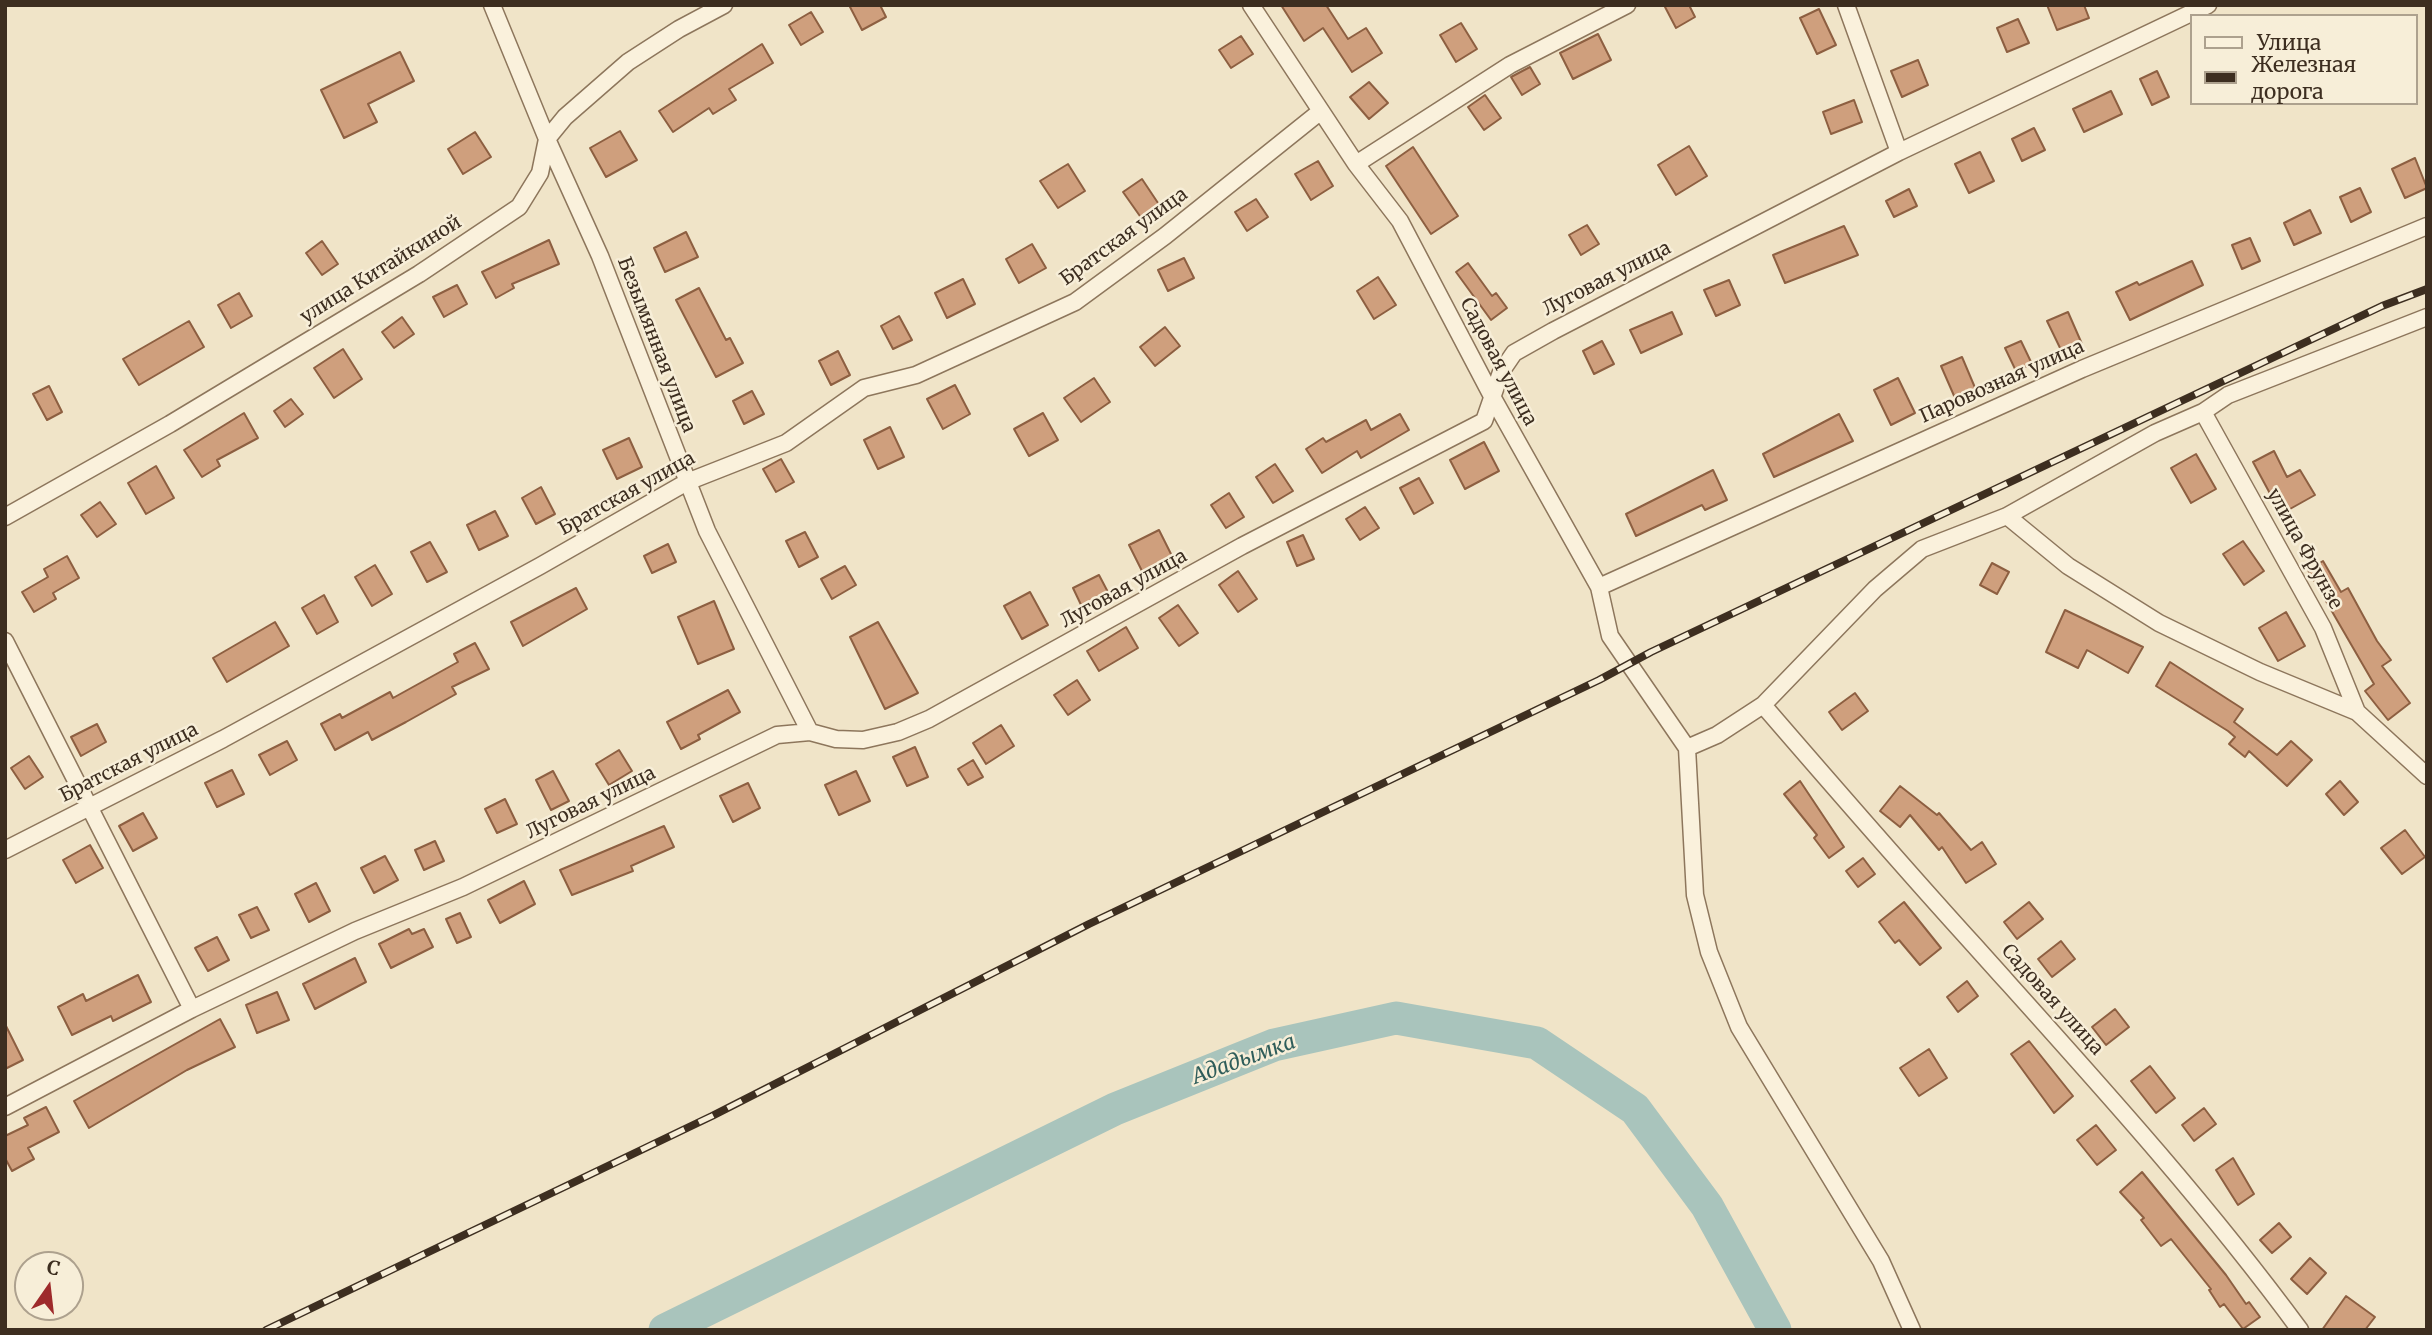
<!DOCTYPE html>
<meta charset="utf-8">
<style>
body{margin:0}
#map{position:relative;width:2432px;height:1335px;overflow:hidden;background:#f0e4c8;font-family:Merriweather,serif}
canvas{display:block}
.frame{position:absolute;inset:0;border:7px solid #3d2e20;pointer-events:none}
.legend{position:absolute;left:2190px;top:14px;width:228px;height:91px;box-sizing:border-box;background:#f7eed8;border:2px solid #ada18e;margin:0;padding:9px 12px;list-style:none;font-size:21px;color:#3d2e20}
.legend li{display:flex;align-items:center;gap:14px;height:35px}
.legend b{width:35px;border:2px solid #ada18e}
.north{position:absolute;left:14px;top:1251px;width:70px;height:70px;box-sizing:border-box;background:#f7eed8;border:2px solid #ada18e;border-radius:50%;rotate:14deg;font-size:19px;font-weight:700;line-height:28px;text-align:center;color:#3d2e20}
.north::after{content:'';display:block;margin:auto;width:24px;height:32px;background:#9e2a2b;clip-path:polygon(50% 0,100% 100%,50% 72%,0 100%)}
</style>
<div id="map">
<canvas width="2432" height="1335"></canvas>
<div class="frame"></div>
<ul class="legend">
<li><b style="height:9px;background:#faf1dc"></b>Улица</li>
<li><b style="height:9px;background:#3d2e20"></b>Железная дорога</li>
</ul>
<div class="north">С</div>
</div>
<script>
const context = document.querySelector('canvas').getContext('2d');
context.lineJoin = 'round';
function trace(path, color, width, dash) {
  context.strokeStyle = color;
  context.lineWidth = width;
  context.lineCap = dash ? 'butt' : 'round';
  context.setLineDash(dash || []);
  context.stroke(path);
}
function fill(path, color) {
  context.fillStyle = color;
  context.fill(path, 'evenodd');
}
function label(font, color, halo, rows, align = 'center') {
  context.font = font + ' Merriweather,serif';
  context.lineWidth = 5;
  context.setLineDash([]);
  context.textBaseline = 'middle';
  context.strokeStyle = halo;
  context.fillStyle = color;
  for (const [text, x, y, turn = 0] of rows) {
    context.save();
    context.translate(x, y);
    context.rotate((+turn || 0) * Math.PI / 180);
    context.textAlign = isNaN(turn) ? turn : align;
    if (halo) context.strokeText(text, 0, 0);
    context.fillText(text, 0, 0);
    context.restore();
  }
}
trace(new Path2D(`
 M665,1330L1115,1109L1274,1045L1396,1018L1537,1043L1635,1109L1707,1206L1775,1330`), '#a9c4bc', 33);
const building = new Path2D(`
 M849,5H880L886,17L862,30Z
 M1281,5H1326L1348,39L1366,28L1382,53L1352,72L1323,28L1304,41Z
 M1664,5H1689L1695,17L1676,28Z
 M2047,5H2084L2089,18L2057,30Z
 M1819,9L1836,45L1817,54L1800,18Z
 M811,12L823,32L801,45L789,25Z
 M2018,19L2029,43L2007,52L1997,28Z
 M1461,23L1477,49L1456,62L1440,35Z
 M1598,34L1611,60L1573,79L1560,53Z
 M1241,36L1253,54L1231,68L1219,50Z
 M762,44L773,63L729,89L736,100L713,114L709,108L673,132L659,111Z
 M400,52L414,81L368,104L377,122L344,138L321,90Z
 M1918,60L1928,85L1902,97L1891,71Z
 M1530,67L1540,84L1522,95L1511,77Z
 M2157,71L2169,97L2152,105L2140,79Z
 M1369,82L1388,103L1369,119L1350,97Z
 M2111,91L2122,114L2084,132L2073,109Z
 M1485,95L1501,118L1484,130L1468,107Z
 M1854,100L1862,122L1831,134L1823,112Z
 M2034,128L2045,150L2022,161L2012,139Z
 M620,131L637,160L606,177L590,148Z
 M475,132L491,157L463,174L448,149Z
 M1689,146L1707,176L1676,195L1658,165Z
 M1413,147L1458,216L1431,234L1386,166Z
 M1980,152L1994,181L1969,193L1955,164Z
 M2415,158L2427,188L2405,198L2392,169Z
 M1318,161L1333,186L1311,200L1295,174Z
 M1068,164L1085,191L1058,208L1040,181Z
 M1142,179L1160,206L1142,219L1123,192Z
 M2360,188L2371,212L2351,222L2340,197Z
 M1909,189L1917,206L1894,217L1886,201Z
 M1256,199L1268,217L1247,231L1235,212Z
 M2310,210L2321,233L2294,245L2284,223Z
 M1587,225L1599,244L1581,255L1569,235Z
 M1844,226L1858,255L1785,283L1773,255Z
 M686,232L698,257L665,272L654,248Z
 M2250,238L2260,261L2242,269L2232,245Z
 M549,240L559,264L512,284L514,288L496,298L482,272Z
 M322,241L338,264L322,275L306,253Z
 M1032,244L1046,268L1019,283L1006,259Z
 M1184,258L1194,278L1168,291L1158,270Z
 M2192,261L2203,285L2130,320L2116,292L2137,282L2139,285Z
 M1468,263L1492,296L1496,293L1507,308L1491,320L1456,272Z
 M1378,277L1396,305L1374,319L1357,291Z
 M963,279L975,304L947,318L935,293Z
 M1729,280L1740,305L1716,316L1704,290Z
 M457,285L467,304L444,317L433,297Z
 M699,288L726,340L730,338L743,363L716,377L676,300Z
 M239,293L252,316L231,328L218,305Z
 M1672,312L1682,334L1641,353L1630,330Z
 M2068,312L2082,344L2062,352L2047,321Z
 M899,316L912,340L893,349L881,326Z
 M402,317L414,334L394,348L382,332Z
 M189,321L204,347L139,385L123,359Z
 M1165,327L1180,346L1155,366L1140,347Z
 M1602,341L1614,364L1594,374L1583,351Z
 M2021,341L2032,364L2016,371L2005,348Z
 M343,349L362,379L334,398L314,368Z
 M838,351L850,375L831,385L819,361Z
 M1962,357L1976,390L1955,398L1941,366Z
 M1094,378L1110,402L1081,422L1064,398Z
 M1898,378L1915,413L1891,425L1874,390Z
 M955,385L970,414L943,429L927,399Z
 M49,386L62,412L47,420L33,394Z
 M752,391L764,414L744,424L733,401Z
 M291,399L303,414L285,427L274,411Z
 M244,413L258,438L217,460L220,466L202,477L184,450Z
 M1043,413L1058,440L1029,456L1014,429Z
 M1400,414L1409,430L1361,458L1357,451L1322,473L1306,449L1323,438L1326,442L1366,420L1371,430Z
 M1839,414L1853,441L1774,477L1763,454Z
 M890,427L904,457L878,469L864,440Z
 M629,438L642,467L617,479L603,450Z
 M1484,442L1499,471L1465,489L1450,460Z
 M2274,451L2287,477L2300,470L2315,495L2281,514L2253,462Z
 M2196,454L2216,489L2191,503L2171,468Z
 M781,459L794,482L776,492L763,469Z
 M1275,464L1293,491L1273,503L1256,477Z
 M156,466L174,498L146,514L128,483Z
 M1713,470L1727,500L1705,510L1702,505L1636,536L1626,514Z
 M1419,478L1433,503L1414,514L1400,488Z
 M541,487L555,514L536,524L522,498Z
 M1229,493L1244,517L1226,528L1211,505Z
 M100,502L116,524L97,537L81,515Z
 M1365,507L1379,528L1360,540L1346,519Z
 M495,511L508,536L479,550L467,525Z
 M1159,530L1173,558L1143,573L1129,545Z
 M805,532L818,557L799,567L786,541Z
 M1303,535L1314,559L1297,566L1287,542Z
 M2243,541L2264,571L2244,585L2223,554Z
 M430,542L447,572L427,582L411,552Z
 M668,544L676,562L652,573L644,556Z
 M67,556L79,578L53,593L56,599L34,612L22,592L48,577L44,569Z
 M2323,561L2341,592L2348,588L2377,641L2391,660L2382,666L2410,703L2388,720L2365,691L2374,684L2308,570Z
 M1992,563L2009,572L1997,594L1980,585Z
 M375,565L392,594L372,606L355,577Z
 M845,566L856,585L832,599L821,579Z
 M1238,571L1257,599L1238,612L1219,585Z
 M1099,575L1110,596L1083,609L1073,588Z
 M576,588L587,609L523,646L511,622Z
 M1030,592L1048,625L1022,639L1004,606Z
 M324,595L338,622L317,634L302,608Z
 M714,601L734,649L698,664L678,617Z
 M1178,605L1198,633L1179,646L1159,618Z
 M2065,610L2143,647L2128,673L2087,650L2078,668L2046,652Z
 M2286,612L2305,646L2278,661L2259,628Z
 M275,622L289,646L227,682L213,658Z
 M878,622L918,693L885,709L850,637Z
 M1126,627L1138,648L1099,671L1087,651Z
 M475,643L489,669L452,687L456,694L406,722L372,740L368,732L335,750L321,724L340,714L342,718L390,692L393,698L458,662L454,654Z
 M2170,662L2243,709L2234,722L2277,755L2291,741L2312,760L2287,786L2249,751L2245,757L2229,744L2235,737L2228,731L2156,686Z
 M1077,680L1090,700L1068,715L1054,695Z
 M728,690L740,712L698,735L700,739L681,749L667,722Z
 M1855,693L1868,711L1842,730L1829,712Z
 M97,724L106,742L81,756L71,737Z
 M1001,725L1014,746L986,764L973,743Z
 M287,741L297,760L270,775L259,755Z
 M915,747L928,777L907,786L893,757Z
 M619,750L632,771L609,785L596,764Z
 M29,756L43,777L25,789L11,768Z
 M973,760L983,777L968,785L958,769Z
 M232,770L244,794L217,807L205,783Z
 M553,771L569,801L551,810L536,780Z
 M856,771L870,801L839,815L825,785Z
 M1800,781L1844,847L1829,858L1814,838L1817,835L1784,794Z
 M2340,781L2358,802L2344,815L2326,794Z
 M748,783L760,808L733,822L720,796Z
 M1900,786L1937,815L1939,813L1971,850L1982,842L1996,864L1966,883L1942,847L1939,850L1910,815L1900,827L1880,811Z
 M505,799L517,824L497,833L485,809Z
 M143,813L157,838L133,851L119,826Z
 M664,826L674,847L631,866L633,871L572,895L560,870Z
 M2405,830L2425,857L2402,874L2381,848Z
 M435,841L444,861L424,870L415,850Z
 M90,845L103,868L76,883L63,860Z
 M385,856L398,880L374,893L361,868Z
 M1863,858L1875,874L1858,887L1846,871Z
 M524,881L535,904L500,923L488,900Z
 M316,883L330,911L309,922L295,894Z
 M1904,902L1941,948L1920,965L1899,940L1895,943L1879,922Z
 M2029,902L2043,919L2017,939L2004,922Z
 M257,907L269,930L251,938L239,915Z
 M460,913L471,937L457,943L446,919Z
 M409,929L412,934L424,929L433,947L391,968L379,944Z
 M217,937L229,960L208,971L195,948Z
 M2061,941L2075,959L2052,977L2038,959Z
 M355,958L366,982L315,1009L303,984Z
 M138,975L151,1002L113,1021L111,1016L72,1035L58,1007L83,994L86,1001Z
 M1967,981L1978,996L1958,1012L1947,997Z
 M277,992L289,1020L257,1033L246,1005Z
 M2115,1009L2129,1027L2106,1045L2092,1027Z
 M220,1019L235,1047L187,1070L89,1128L74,1101Z
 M5,1024L23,1060L5,1069Z
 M2029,1041L2073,1096L2054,1113L2011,1054Z
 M1929,1049L1947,1078L1919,1096L1900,1068Z
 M2150,1066L2175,1098L2156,1113L2131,1081Z
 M46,1107L59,1132L28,1148L34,1159L12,1171L5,1158V1136L28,1125L24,1118Z
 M2204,1108L2216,1124L2194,1141L2182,1125Z
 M2096,1125L2116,1150L2097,1165L2077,1140Z
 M2233,1158L2254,1194L2238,1205L2216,1170Z
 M2142,1172L2226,1275L2246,1304L2249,1302L2260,1317L2243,1329L2224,1304L2220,1307L2209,1290L2211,1289L2171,1239L2161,1246L2141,1220L2144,1218L2120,1192Z
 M2279,1223L2291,1237L2272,1253L2260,1240Z
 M2310,1258L2326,1273L2307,1294L2291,1279Z
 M2346,1296L2375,1317L2365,1330H2322Z`);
fill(building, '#cf9f7d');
trace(building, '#8d5f41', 2);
const minor = new Path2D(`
 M492,5L547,139L600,256L707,531L810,732
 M1251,5L1356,164L1400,221L1494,400L1599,587L1610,636L1687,748
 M1846,5L1899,152
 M1356,164L1510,65L1627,5
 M2203,412L2323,628L2357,712
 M2007,516L2068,566L2159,623L2260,672L2357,712L2427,776
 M5,517L170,424L419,274L519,207L540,173L547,139L565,117L628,62L679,29L724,5
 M1599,587L2082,369L2427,226
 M5,641L192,1009
 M1763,705C1833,786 1902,866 1974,945C2086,1070 2200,1194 2300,1330
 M1687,748L1717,735L1763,705L1875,589L1922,549L2007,516L2155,433L2203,412L2228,395L2427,317
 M1687,748L1695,895L1709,952L1739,1027L1881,1261L1912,1330
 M5,850L223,739L540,566L687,482L786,443L864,388L916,375L1075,302L1165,236L1321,111
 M5,1107L192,1009L355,931L463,887L777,735L810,732L836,739L863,740L898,732L929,719L1242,546L1484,421L1501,372L1514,353L1553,331L1899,152L2208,5`);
trace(minor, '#8d765c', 19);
trace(minor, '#faf1dc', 16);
const rail = new Path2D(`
 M266,1330L712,1116L1089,924L1599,680L1651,652L2382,306L2427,289`);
trace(rail, '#3d2e20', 8);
trace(rail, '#f7eed8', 5, [16]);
label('19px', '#3d2e20', '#f7eed8', [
 ["Братская улица",1124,237,-36],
 ["улица Китайкиной",381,270,-32],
 ["Луговая улица",1607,279,-27],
 ["Безымянная улица",656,345,69],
 ["Садовая улица",1498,362,62],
 ["Паровозная улица",2002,382,-24],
 ["Братская улица",627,494,-29],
 ["улица Фрунзе",2304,549,61],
 ["Луговая улица",1124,589,-29],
 ["Братская улица",129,763,-27],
 ["Луговая улица",591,803,-26],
 ["Садовая улица",2052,1000,48]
]);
label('italic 21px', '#2f5d5a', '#f7eed8', [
 ["Ададымка",1244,1060,-20]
]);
</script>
